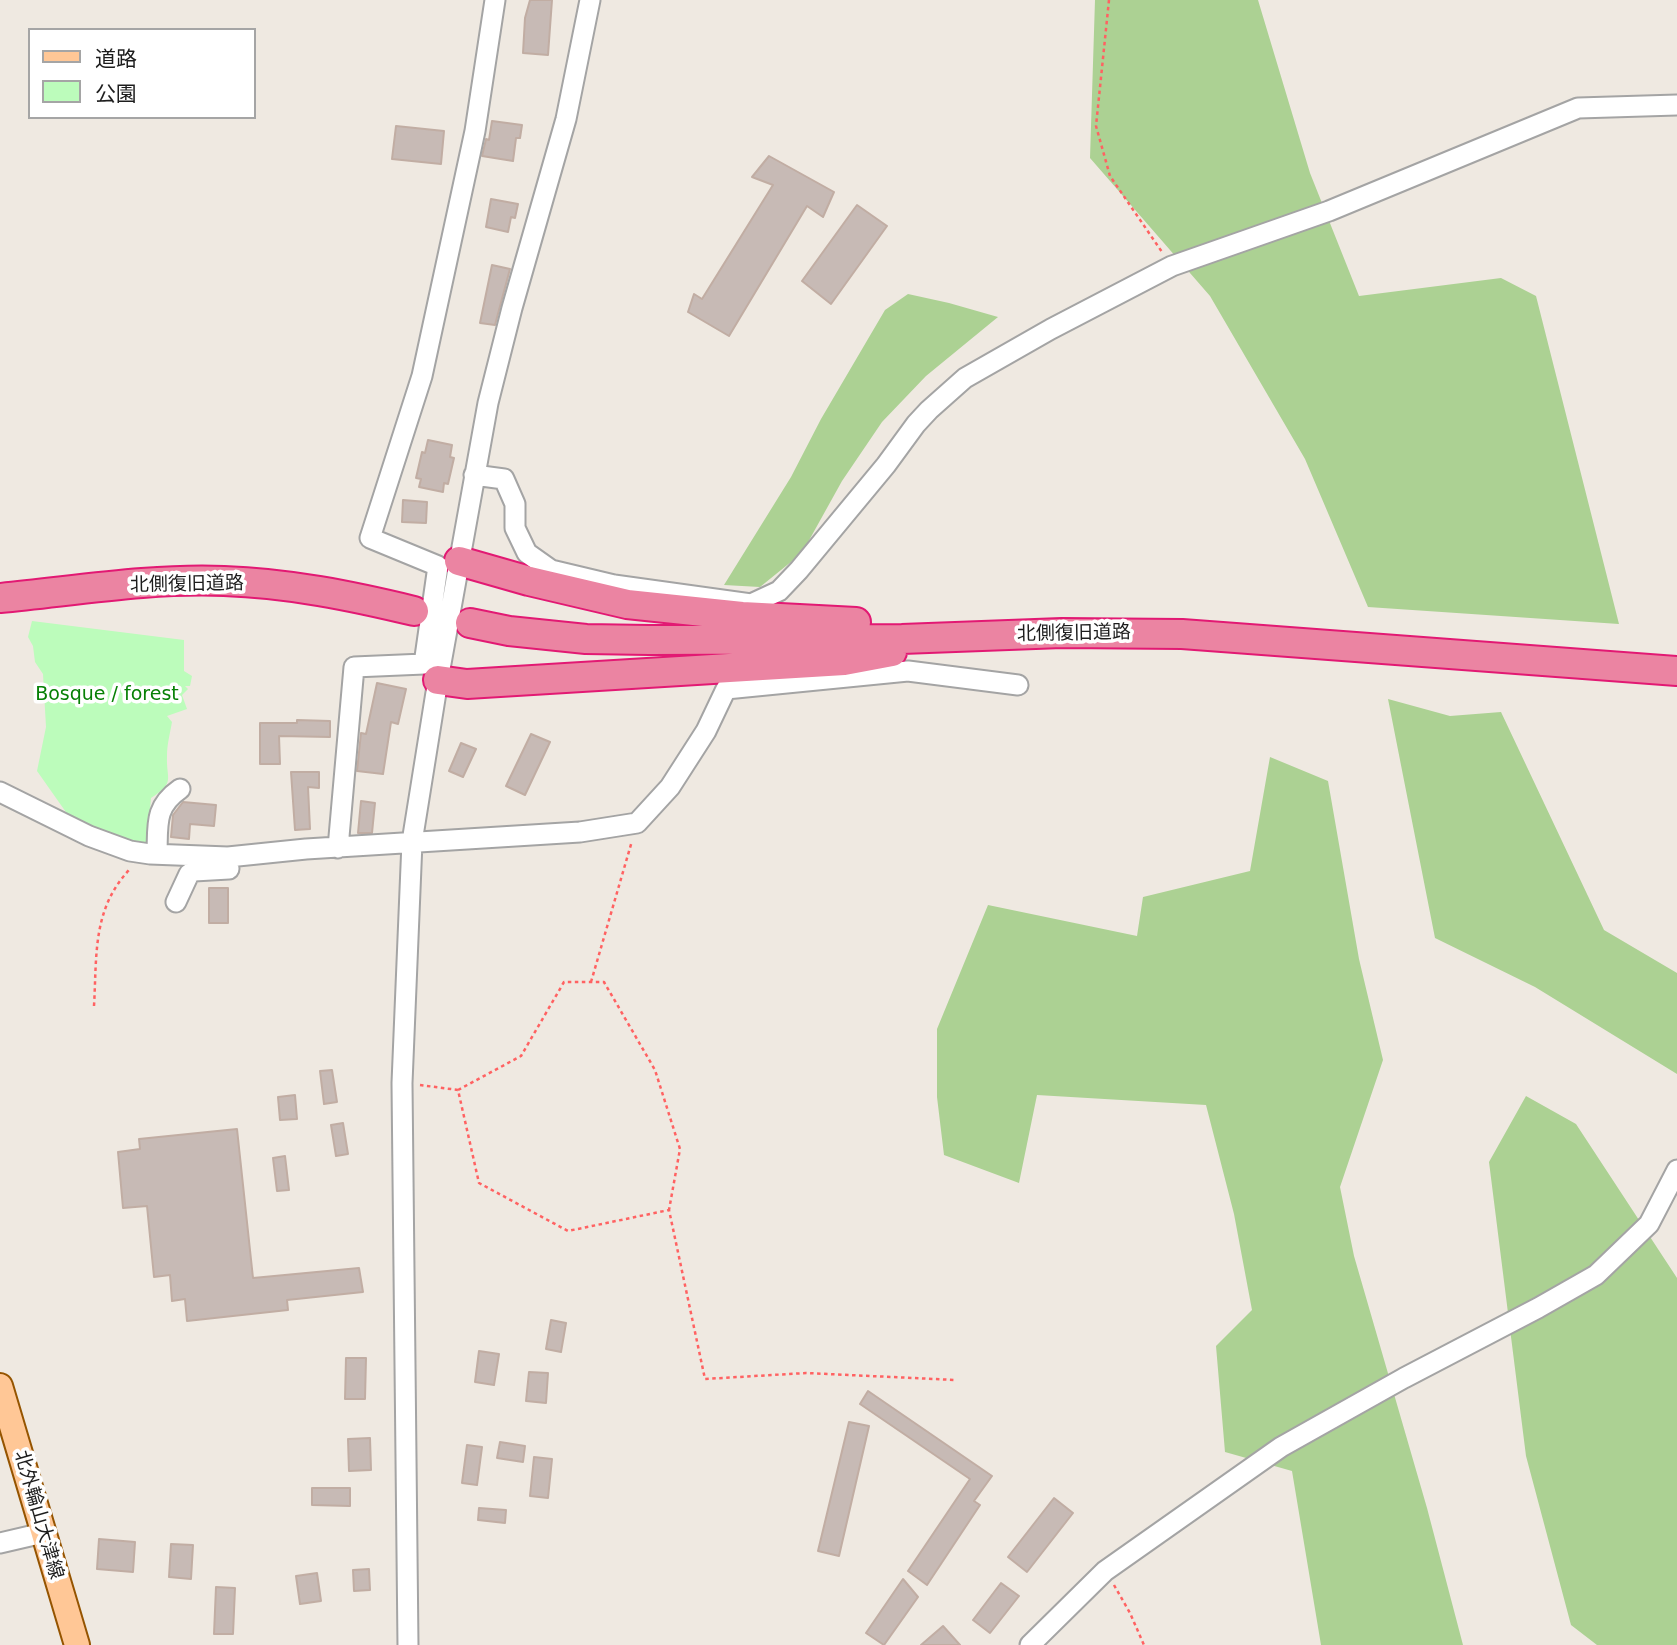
<!DOCTYPE html>
<meta charset="utf-8">
<style>
body{margin:0}
#map{position:relative;width:1677px;height:1645px;overflow:hidden;background:#efe9e1;font-family:"DejaVu Sans","Noto Sans JP",sans-serif}
canvas{display:block}
.legend{position:absolute;left:28px;top:28px;width:228px;height:91px;box-sizing:border-box;background:#fff;border:2px solid #a5a5a5;margin:0;padding:9px 12px;list-style:none;font-size:21px;color:#1d1d1d}
.legend li{display:flex;align-items:center;gap:14px;height:35px}
.legend b{width:35px;border:2px solid #a5a5a5}
</style>
<div id="map">
<canvas width="1677" height="1645"></canvas>
<ul class="legend">
<li><b style="height:9px;background:#ffc796"></b>道路</li>
<li><b style="height:19px;background:#bcfcbb"></b>公園</li>
</ul>
</div>
<script>
const context = document.querySelector('canvas').getContext('2d');
context.lineJoin = 'round';
function fill(path, color) {
  context.fillStyle = color;
  context.fill(path, 'evenodd');
}
function trace(path, color, width, dash) {
  context.strokeStyle = color;
  context.lineWidth = width;
  context.lineCap = dash ? 'butt' : 'round';
  context.setLineDash(dash || []);
  context.stroke(path);
}
function label(font, color, halo, rows, align = 'center') {
  context.font = font + ' "DejaVu Sans","Noto Sans JP",sans-serif';
  context.lineWidth = 7;
  context.setLineDash([]);
  context.textBaseline = 'middle';
  context.strokeStyle = halo;
  context.fillStyle = color;
  for (const [text, x, y, turn = 0] of rows) {
    context.save();
    context.translate(x, y);
    context.rotate((+turn || 0) * Math.PI / 180);
    context.textAlign = isNaN(turn) ? turn : align;
    if (halo) context.strokeText(text, 0, 0);
    context.fillText(text, 0, 0);
    context.restore();
  }
}
fill(new Path2D(`
 M1095,0H1258L1310,173L1359,296L1501,278L1536,296L1619,624L1368,607L1305,459L1210,296L1090,158Z
 M908,294L949,303L998,317L926,376L882,422L842,481L802,553L760,587L724,585L791,477L821,419L885,310Z
 M1388,699L1450,716L1501,712L1604,930L1677,973V1074L1535,987L1435,938Z
 M1270,757L1328,781L1359,959L1383,1060L1340,1187L1354,1256L1427,1508L1463,1645H1321L1292,1471L1225,1452L1216,1346L1252,1310L1234,1214L1206,1105L1037,1095L1019,1183L944,1155L937,1097V1029L988,905L1137,936L1143,897L1250,871Z
 M1526,1096L1576,1124L1677,1278V1645H1597L1571,1625L1526,1456L1489,1162Z`), '#acd193');
fill(new Path2D(`
 M32,621L184,640V671L192,676L190,686H185L188,689L182,695L187,709L167,716L172,722C170,733 167,745 167,756C166,780 176,782 151,798L148,833L164,859L75,825L37,771L46,727L43,674L35,662L33,646L28,637Z`), '#bcfcbb');
const building = new Path2D(`
 M530,0H552L548,55L523,53L525,18Z
 M492,121L522,125L520,138H516L513,161L482,156L486,139L489,140Z
 M396,126L444,131L441,164L392,159Z
 M769,156L834,192L823,217L807,206L729,336L688,312L694,294L702,299L773,185L752,177Z
 M491,199L518,204L515,218L511,217L508,232L486,227Z
 M857,205L887,226L831,304L802,281Z
 M492,265L510,269L495,325L480,323Z
 M428,440L452,445L450,457L454,458L448,484L444,483L443,492L419,487L421,479L416,478L422,452L425,453Z
 M403,500L427,502L426,523L402,522Z
 M377,683L406,689L398,724L391,722L383,774L357,771L361,733L366,734Z
 M297,720L330,721V737L279,736L280,764H260V723H297Z
 M531,734L550,742L525,795L506,786Z
 M461,743L476,749L463,777L449,771Z
 M291,772H319V788L308,787L310,829L295,830Z
 M361,801L375,803L372,833H358Z
 M183,802L216,805L214,826L190,824L189,839L171,837L173,815Z
 M209,888H228V923H209Z
 M332,1070L337,1102L324,1104L320,1071Z
 M295,1095L297,1119L280,1120L278,1097Z
 M343,1123L348,1154L336,1156L331,1125Z
 M237,1129L253,1278L359,1268L363,1292L287,1300L288,1310L187,1321L185,1299L172,1301L170,1275L154,1277L147,1206L123,1208L118,1152L140,1149L139,1139Z
 M285,1156L289,1190L277,1191L273,1158Z
 M551,1320L566,1323L561,1352L546,1349Z
 M479,1351L499,1354L494,1385L475,1382Z
 M346,1358H366L365,1399H345Z
 M529,1372L548,1373L546,1403L526,1401Z
 M868,1391L992,1476L974,1501L980,1505L927,1585L908,1571L970,1479L860,1404Z
 M849,1422L869,1426L839,1556L818,1551Z
 M370,1438L371,1470L349,1471L348,1439Z
 M500,1442L525,1446L523,1462L497,1458Z
 M467,1445L482,1447L477,1485L462,1483Z
 M534,1457L552,1459L548,1498L530,1496Z
 M312,1488H350V1506L312,1505Z
 M1054,1498L1073,1513L1027,1572L1008,1557Z
 M479,1508L506,1510L505,1523L478,1520Z
 M99,1539L135,1542L133,1572L97,1569Z
 M171,1544L193,1545L191,1579L169,1577Z
 M369,1569L370,1590L354,1591L353,1570Z
 M317,1573L321,1601L300,1604L296,1576Z
 M903,1579L918,1597L884,1645L866,1633Z
 M1001,1583L1019,1596L990,1633L973,1620Z
 M216,1587L235,1588L233,1634H214Z
 M943,1626L960,1645H921Z`);
fill(building, '#c7bab5');
trace(building, '#c1ada3', 2);
const minor = new Path2D(`
 M474,475L504,479L515,504V528L527,553L551,570L614,585L751,604L779,591L799,570L886,465L916,424L929,410L965,378L1051,329L1172,266L1329,211L1578,108L1677,105
 M0,792L89,836L130,851L150,854L228,857L306,849L580,832L637,823L670,787L706,731L726,689L908,671L1018,685
 M338,848L354,667L424,664L438,566L370,538L422,376L475,131L495,0
 M157,854C158,825 154,807 180,789
 M176,902L189,874L194,871L229,869L228,861
 M0,1543L43,1533
 M408,1645L402,1083L412,842L438,680L488,403L512,308L566,119L590,0
 M1030,1645L1105,1571L1281,1447L1404,1378L1538,1308L1596,1275L1649,1224L1677,1170`);
const major = new Path2D(`
 M0,1386L77,1645`);
const highway = new Path2D(`
 M459,561L529,581L627,604L742,616L856,622
 M0,598C74,591 150,578 224,581C288,583 352,596 414,611
 M470,623L509,631L586,639L649,640L902,639L1062,633L1182,634L1677,671
 M438,680L467,684L844,661L892,652`);
trace(minor, '#a4a4a4', 23);
trace(major, '#955400', 28);
trace(highway, '#e21973', 32);
trace(new Path2D(`
 M1109,0L1096,126L1110,176L1162,252
 M591,982L632,841
 M94,1006C97,955 92,909 130,869
 M420,1085L458,1090L479,1183L568,1231L669,1210L705,1379L806,1373L956,1380
 M458,1090L521,1056L564,982H604L655,1070L680,1149L669,1210
 M1114,1585L1130,1613L1144,1645`), '#ff6262', 2.5, [3.5, 3.5]);
trace(minor, '#fff', 19);
trace(major, '#ffc796', 24);
trace(highway, '#eb84a2', 28);
label('19px', '#1d1d1d', '#fff', [
 ["北側復旧道路",187,585,-1],
 ["北側復旧道路",1074,634,-1],
 ["北外輪山大津線",38,1515,74]
]);
label('19px', '#078005', '#fff', [
 ["Bosque / forest",107,695]
]);
</script>
